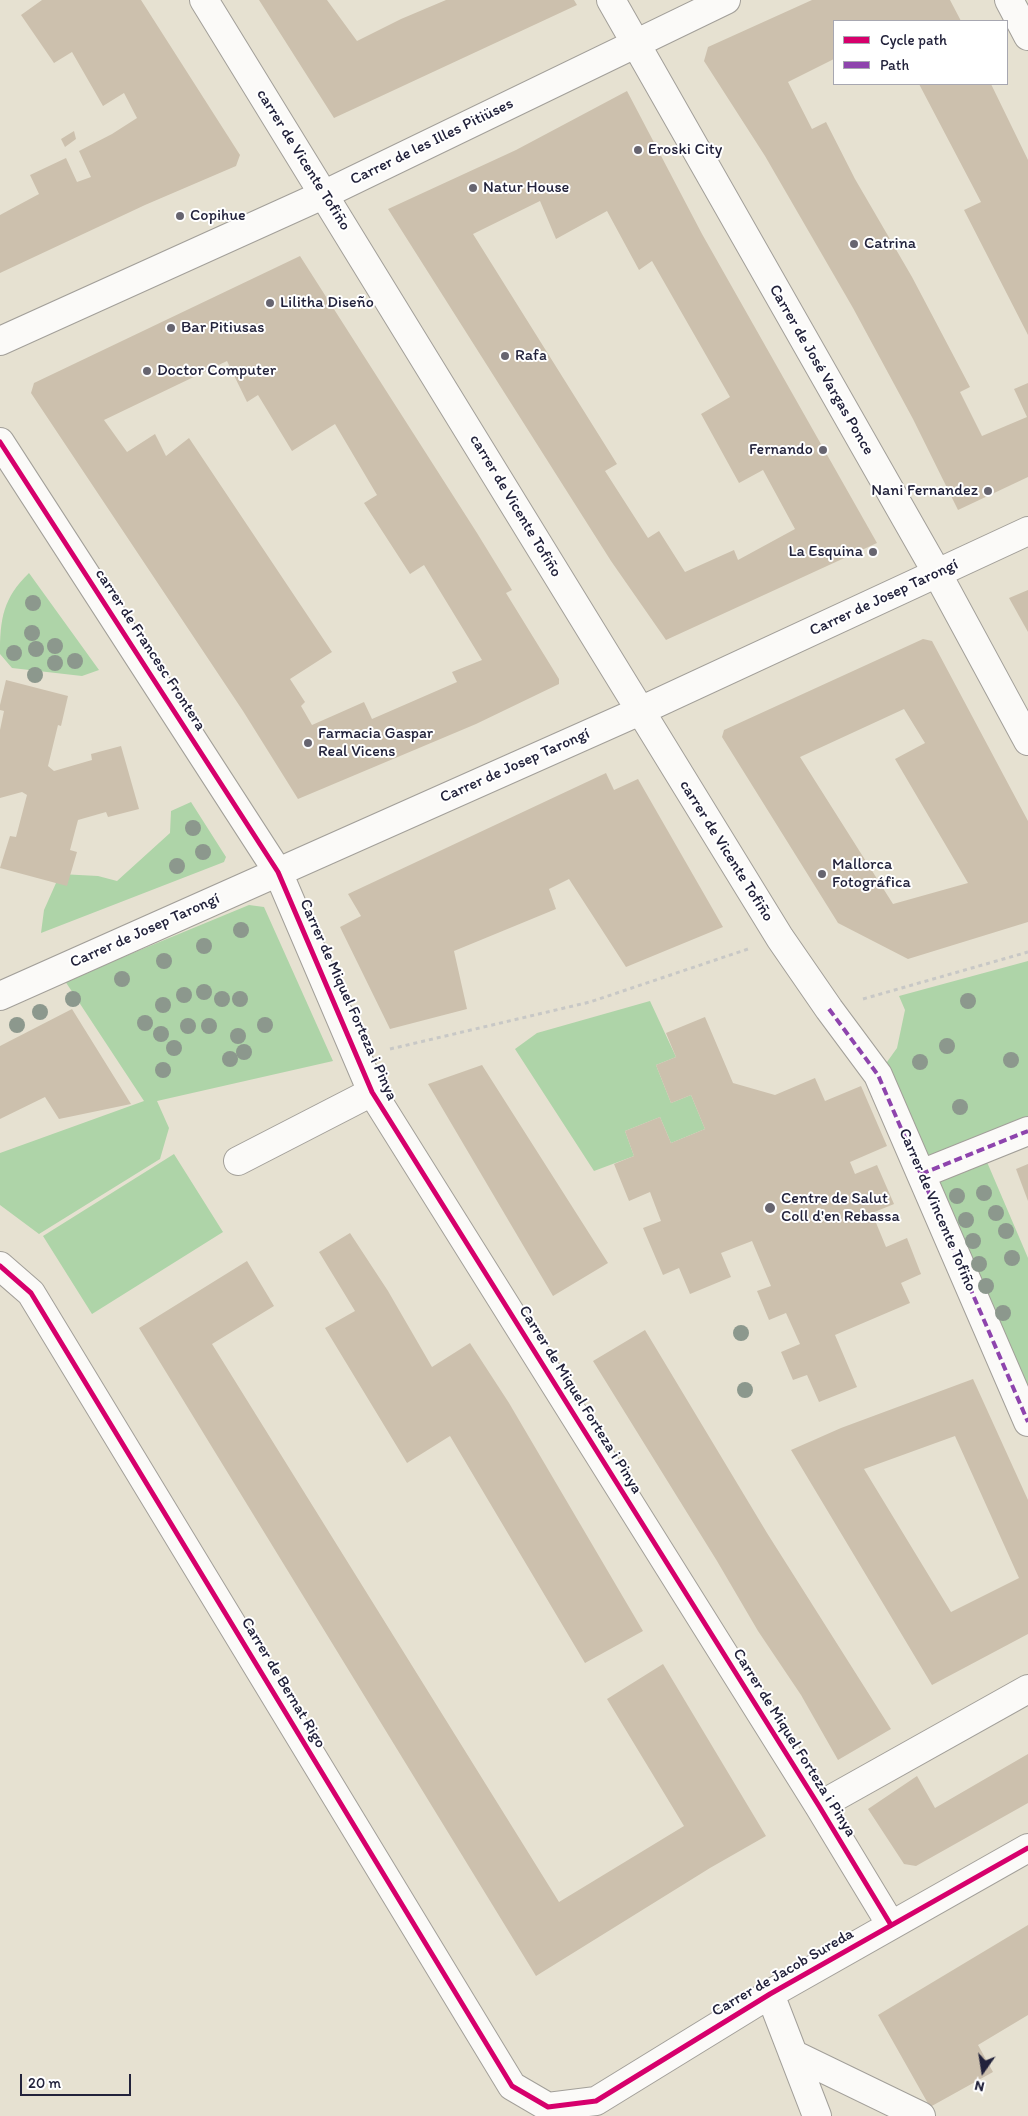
<!DOCTYPE html>
<meta charset="utf-8">
<style>
body{margin:0}
#map{position:relative;width:1028px;height:2116px;overflow:hidden;background:#e6e1d1;font-family:Itim,sans-serif}
canvas{display:block}
.legend{position:absolute;left:833px;top:20px;width:175px;height:65px;box-sizing:border-box;background:#fff;border:1px solid #a7a7b1;margin:0;padding:6px 9px;list-style:none;font-size:15px;color:#22223b}
.legend li{display:flex;align-items:center;gap:10px;height:25px}
.legend b{width:25px;border:1px solid #a7a7b1}
.north{position:absolute;left:958px;top:2046px;width:50px;height:50px;-webkit-text-stroke:4px #fff;paint-order:stroke;rotate:193deg;font-size:14px;font-weight:700;line-height:20px;text-align:center;color:#22223b}
.north::after{content:'';display:block;margin:auto;width:18px;height:22px;background:#22223b;clip-path:polygon(50% 0,100% 100%,50% 72%,0 100%)}
.scale{position:absolute;left:20px;top:2074px;width:111px;height:22px;box-sizing:border-box;border:2px solid #22223b;border-top:0;padding-left:6px;font-size:15px;line-height:18px;white-space:nowrap;color:#22223b;-webkit-text-stroke:4px #fff;paint-order:stroke}
</style>
<div id="map">
<canvas width="1028" height="2116"></canvas>
<ul class="legend">
<li><b style="height:6px;background:#d6006c"></b>Cycle path</li>
<li><b style="height:6px;background:#8e44ad"></b>Path</li>
</ul>
<div class="north">N</div>
<div class="scale">20 m</div>
</div>
<script>
const context = document.querySelector('canvas').getContext('2d');
context.lineJoin = 'round';
function fill(path, color) {
  context.fillStyle = color;
  context.fill(path, 'evenodd');
}
function trace(path, color, width, dash) {
  context.strokeStyle = color;
  context.lineWidth = width;
  context.lineCap = dash ? 'butt' : 'round';
  context.setLineDash(dash || []);
  context.stroke(path);
}
function label(font, color, halo, rows, align = 'center') {
  context.font = font + ' Itim,sans-serif';
  context.lineWidth = 4;
  context.setLineDash([]);
  context.textBaseline = 'middle';
  context.strokeStyle = halo;
  context.fillStyle = color;
  for (const [text, x, y, turn = 0] of rows) {
    context.save();
    context.translate(x, y);
    context.rotate((+turn || 0) * Math.PI / 180);
    context.textAlign = isNaN(turn) ? turn : align;
    if (halo) context.strokeText(text, 0, 0);
    context.fillText(text, 0, 0);
    context.restore();
  }
}
fill(new Path2D(`
 M29,573L99,670L82,676L12,668L0,654C0,619 3,598 29,573Z
 M191,802L226,857L224,862L41,933L44,910L60,874L98,876L117,881L170,833L171,811Z
 M249,905L264,907L333,1061L157,1101L169,1128L160,1159L39,1234L0,1205V1153L144,1101L65,981Z
 M1028,961V1123L987,1162L1028,1258V1405L882,1069L897,1048L905,1010L899,996Z
 M650,1001L676,1057L656,1065L671,1103L691,1095L705,1129L671,1143L660,1117L625,1131L634,1156L594,1171L515,1049L537,1033Z
 M174,1154L223,1232L92,1314L43,1236Z`), '#aed4a8');
fill(new Path2D(`
 M42,0H141L240,155L236,166L145,205L0,273V215L39,194L30,175L66,158L77,182L91,177L79,151L112,134L137,118L124,93L103,106L72,52L54,63L21,15Z
 M259,0H327L357,41L401,19L446,0H574L577,5L334,118Z
 M812,0H950L961,21H834V59L788,82L812,129L826,122L855,179L912,277L970,387L960,392L982,436L1027,417L1014,389L1028,383V477L958,510L913,419L853,308L765,156L704,61L708,47Z
 M919,84H991L1028,160V335L964,210L981,202Z
 M627,91L702,234L877,543L666,640L611,561L388,209L516,150ZM540,201L556,239L607,211L639,270L652,261L730,397L701,414L739,483L763,470L795,529L738,560L734,550L685,572L659,531L648,538L605,471L617,464L473,234Z
 M74,131L76,139L65,147L61,139Z
 M300,256L477,533L512,590L506,593L559,679V684L476,724L298,799L243,711L31,393L34,383ZM227,361L247,402L258,395L292,451L335,424L377,495L364,503L410,574L424,565L482,660L452,672L457,682L372,719L364,702L312,725L301,706L305,702L290,679L332,652L189,438L166,456L155,434L127,452L104,420Z
 M1028,590V632L1009,598Z
 M923,639L932,641L1028,821V922L908,959L838,923L722,737L724,730ZM904,709L925,743L895,759L968,883L893,904L800,757Z
 M6,680L68,696L61,726L58,725L48,766L54,771L92,760L91,754L121,746L139,809L108,817L106,812L78,820L70,850L77,852L67,886L0,868L10,836L16,837L27,795L22,792L0,798V730L4,711L0,710V705Z
 M606,773L614,790L638,779L723,927L626,967L569,879L549,889L556,909L454,951L467,1009L390,1029L340,927L361,916L348,894Z
 M72,1009L131,1104L59,1119L45,1097L0,1119V1046Z
 M705,1017L733,1083L775,1095L815,1078L825,1101L861,1086L887,1146L850,1162L855,1174L877,1165L894,1204L872,1213L886,1247L907,1238L921,1274L901,1283L910,1303L835,1335L857,1387L819,1402L807,1375L793,1380L781,1352L800,1344L786,1313L769,1320L757,1291L771,1286L752,1241L721,1253L731,1277L690,1294L679,1268L663,1275L643,1228L661,1221L650,1192L629,1201L614,1164L634,1156L625,1131L660,1117L671,1143L705,1129L691,1095L671,1103L656,1065L676,1057L666,1033Z
 M482,1065L608,1263L553,1296L428,1084Z
 M1028,1164V1201L1016,1169Z
 M350,1233L388,1291L432,1367L470,1343L509,1403L643,1631L585,1663L450,1436L407,1463L325,1328L355,1311L319,1252Z
 M247,1261L274,1306L212,1344L559,1902L684,1826L607,1699L663,1664L766,1836L710,1868L536,1976L139,1328Z
 M645,1330L767,1533L891,1729L838,1760L801,1695L758,1631L717,1561L593,1361Z
 M973,1379L1028,1500V1634L932,1685L791,1450L841,1428ZM955,1436L1019,1578L951,1612L864,1469Z
 M1028,1754V1803L916,1866L904,1864L868,1809L917,1776L935,1808Z
 M1028,1925V2015L978,2045L993,2072L930,2107L878,2015Z`), '#ccc0ad');
const minor = new Path2D(`
 M204,0L780,938L829,1009L878,1075L1028,1422
 M611,0L937,573L1028,741
 M1009,0L1028,36
 M0,341L325,194L726,0
 M0,442L278,872L372,1092L819,1806L891,1925
 M0,996L640,711L1028,531
 M238,1161L372,1092
 M921,1174L1028,1131
 M0,1266L31,1293L512,2086L548,2107L596,2101L770,1994L1028,1848
 M819,1806L1028,1689
 M770,1994L817,2116
 M793,2054L921,2116`);
trace(minor, '#a29f99', 30);
trace(new Path2D(`
 M863,999L1028,952
 M390,1049L590,1002L748,949`), '#c8c8c6', 3, [4, 4]);
trace(minor, '#fbfaf8', 28);
trace(new Path2D(`
 M829,1009L878,1075L1028,1422
 M921,1174L1028,1131`), '#8e44ad', 4, [8, 4]);
trace(new Path2D(`
 M0,442L278,872L372,1092L819,1806L891,1925
 M0,1266L31,1293L512,2086L548,2107L596,2101L770,1994L1028,1848`), '#d6006c', 5);
context.fillStyle = '#8c988d';
for (const [x, y] of [
 [33,603],
 [32,633],
 [55,646],
 [36,649],
 [14,653],
 [75,661],
 [55,663],
 [35,675],
 [193,828],
 [203,852],
 [177,866],
 [241,930],
 [204,946],
 [164,961],
 [122,979],
 [204,992],
 [184,995],
 [73,999],
 [222,999],
 [240,999],
 [968,1001],
 [163,1005],
 [40,1012],
 [145,1023],
 [17,1025],
 [265,1025],
 [188,1026],
 [209,1026],
 [161,1034],
 [238,1036],
 [947,1046],
 [174,1048],
 [244,1052],
 [230,1059],
 [1011,1060],
 [920,1062],
 [163,1070],
 [960,1107],
 [984,1193],
 [957,1196],
 [996,1213],
 [966,1220],
 [1006,1231],
 [973,1241],
 [1012,1258],
 [979,1264],
 [986,1286],
 [1003,1313],
 [741,1333],
 [745,1390]
]) {
  context.beginPath();
  context.arc(x, y, 8, 0, 2 * Math.PI);
  context.fill();
}
for (const [x, y, r, color] of [
 [638,150,5,"#676570"],
 [473,188,5,"#676570"],
 [180,216,5,"#676570"],
 [854,244,5,"#676570"],
 [270,303,5,"#676570"],
 [171,328,5,"#676570"],
 [505,356,5,"#676570"],
 [147,371,5,"#676570"],
 [823,450,5,"#676570"],
 [988,491,5,"#676570"],
 [873,552,5,"#676570"],
 [308,743,5,"#676570"],
 [822,874,5,"#676570"],
 [770,1208,6,"#676570"]
]) {
  const dot = new Path2D();
  dot.arc(x, y, r, 0, 2 * Math.PI);
  context.fillStyle = color;
  context.fill(dot);
  trace(dot, '#fff', 2);
}
label('16px', '#22223b', '#fff', [
 ["Carrer de les Illes Pitiüses",432,142,-26],
 ["carrer de Vicente Tofiño",303,160,58],
 ["Carrer de José Vargas Ponce",821,370,60],
 ["carrer de Vicente Tofiño",515,506,59],
 ["Carrer de Josep Tarongí",884,598,-25],
 ["carrer de Francesc Frontera",150,650,57],
 ["Carrer de Josep Tarongí",515,766,-24],
 ["carrer de Vicente Tofiño",726,851,58],
 ["Carrer de Josep Tarongí",145,931,-24],
 ["Carrer de Miquel Forteza i Pinya",348,1000,66],
 ["Carrer de Vincente Tofiño",937,1210,67],
 ["Carrer de Miquel Forteza i Pinya",580,1400,58],
 ["Carrer de Bernat Rigo",283,1683,59],
 ["Carrer de Miquel Forteza i Pinya",794,1743,58],
 ["Carrer de Jacob Sureda",783,1973,-30]
]);
label('16px', '#22223b', '#fff', [
 ["Eroski City",648,150],
 ["Natur House",483,188],
 ["Copihue",190,216],
 ["Catrina",864,244],
 ["Lilitha Diseño",280,303],
 ["Bar Pitiusas",181,328],
 ["Rafa",515,356],
 ["Doctor Computer",157,371],
 ["Fernando",813,450,"right"],
 ["Nani Fernandez",978,491,"right"],
 ["La Esquina",863,552,"right"],
 ["Farmacia Gaspar",318,734],
 ["Real Vicens",318,752],
 ["Mallorca",832,865],
 ["Fotográfica",832,883],
 ["Centre de Salut",781,1199],
 ["Coll d'en Rebassa",781,1217]
], 'left');
</script>
